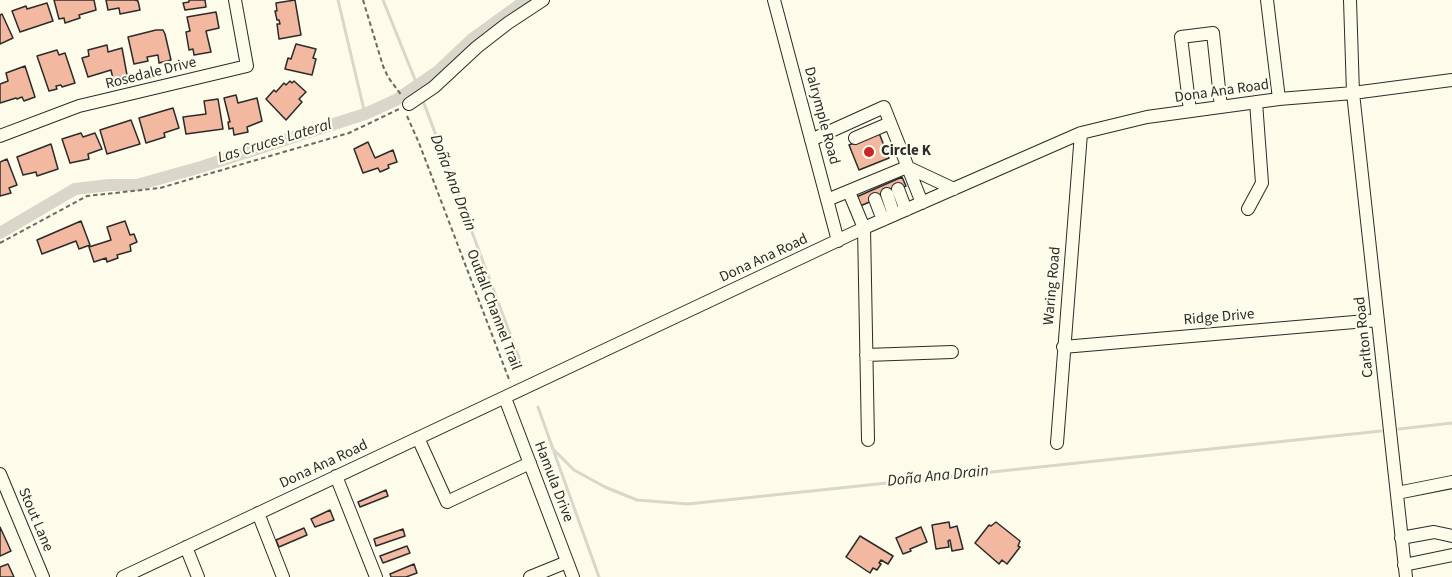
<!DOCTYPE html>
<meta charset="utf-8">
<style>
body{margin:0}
canvas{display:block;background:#fdfbea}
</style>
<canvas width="1452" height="577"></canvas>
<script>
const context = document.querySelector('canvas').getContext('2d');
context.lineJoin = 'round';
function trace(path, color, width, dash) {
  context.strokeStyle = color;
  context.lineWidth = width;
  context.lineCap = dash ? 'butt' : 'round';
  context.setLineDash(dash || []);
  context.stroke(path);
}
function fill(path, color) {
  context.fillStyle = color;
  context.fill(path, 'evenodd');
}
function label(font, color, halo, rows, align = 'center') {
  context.font = font + ' "Source Sans 3",sans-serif';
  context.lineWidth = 4.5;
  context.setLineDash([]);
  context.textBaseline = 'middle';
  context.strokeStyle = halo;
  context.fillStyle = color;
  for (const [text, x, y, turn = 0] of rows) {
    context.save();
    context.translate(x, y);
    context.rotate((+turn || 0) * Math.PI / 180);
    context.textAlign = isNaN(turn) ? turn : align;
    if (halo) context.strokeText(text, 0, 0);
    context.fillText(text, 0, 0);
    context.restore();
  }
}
trace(new Path2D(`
 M338,0L365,114
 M383,0L420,92
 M422,98L522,366
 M538,407L553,449L574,470L605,487L637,500L688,504L1381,431
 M1399,429L1452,423
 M554,452L599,577`), '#d8d7c9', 3);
trace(new Path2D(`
 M0,233L75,189L109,185H137L201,167L365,114L396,100L437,72L472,39L526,0`), '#d8d7c9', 12);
const building = new Path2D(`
 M54,0H94L96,10L79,15L80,18L65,23L64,18L59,19Z
 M106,0H135L138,1L140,10L120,14L119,8L108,10Z
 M189,0H205L206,7L185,10L183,3L189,2Z
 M295,0L301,35L279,39L277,24H280L279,20H277L275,11H277L276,3Z
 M47,3L53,21L20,32L12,11L26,6L27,9Z
 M216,12L219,28L206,31L211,52L194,55L193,49L189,50L186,32L190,31L187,17Z
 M2,14L13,38L0,44V15Z
 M156,30H163L165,34L171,60L159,63L158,55L147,57L148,61L134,64L128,37Z
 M296,44L316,49L313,58L316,59L312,75L285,69L288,58L291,59Z
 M107,45L108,52L122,48L127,75L113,79L111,70L88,77L82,58L89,56L88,50Z
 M57,50L59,55L65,53L75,83L62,87L61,85L56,86L57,89L49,91L37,56Z
 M25,66L35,97L24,101L22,97L17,99L16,98L0,103V84L8,81L6,73Z
 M290,81L292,83L294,81L306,92L299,99L302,102L286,120L266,99L274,90L276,92L284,83L286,85Z
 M236,95L238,103L257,98L262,121L247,127L248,132L234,135L233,128L229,129L228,122H230L224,98Z
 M218,99L223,129L186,134L183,117L206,114L204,101Z
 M173,108L179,128L164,133L165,137L146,143L139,118Z
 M131,120L140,144L107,154L100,130Z
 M81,133L83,137L95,133L102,149L88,154L89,159L70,163L62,139Z
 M879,133L889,158L859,170L849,145Z
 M368,142L375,158L393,150L397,162L388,165L389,168L380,172L378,168L363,173L354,149Z
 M51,144L58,169L37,176L36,172L23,175L17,157Z
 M7,159L17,185L9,188L11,193L0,196V162Z
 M902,177L906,186L858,207L854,198Z
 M81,221L90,245L79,249L76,241L42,254L37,240Z
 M125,221L130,235L134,234L137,242L130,245L131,251L117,255L118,258L107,262L106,258L94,262L89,247L111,240L107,227Z
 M386,490L388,496L360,507L358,502Z
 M330,510L334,520L315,527L311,519Z
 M949,522L950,528L957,526L963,549L952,551L950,540L948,541L949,547L936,549L932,525Z
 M996,522L1020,541L1018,546L1020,547L1007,564L1002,560L999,564L975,543L989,525L991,526Z
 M0,527L11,551L0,556Z
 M921,527L927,542L910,549L911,551L903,554L896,538Z
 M304,528L307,535L279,547L276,540Z
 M403,529L405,536L376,546L374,539Z
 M860,536L893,556L888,564L881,560L879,563L881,564L877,570L873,568L870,573L846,557Z
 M407,546L410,553L383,563L380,556Z
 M8,564L14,577H0V567Z
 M414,564L417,573L406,577H391L390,574Z`);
fill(building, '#f2b8a0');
trace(building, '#2b2b2b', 1.5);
const minor = new Path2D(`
 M774,0L838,241
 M1267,0L1279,99
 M1350,0L1353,93L1406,577
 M409,104L434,87L477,47L508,23L543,0
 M1190,111L1181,37L1213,33L1221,107
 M0,136L79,106L247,66L235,0
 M855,138L890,123
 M811,140L884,107L922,203
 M898,189L906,210
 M849,192L864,228L868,440
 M887,194L894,215
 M875,199L883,220
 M827,200L907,167L954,189
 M1248,209L1262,183L1256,102
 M1063,347L1378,320
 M866,355L952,352
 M505,398L573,577
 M418,438L447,502L530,463
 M1057,443L1081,133
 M0,474L43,577
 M336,476L376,577
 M1397,493L1452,482
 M258,513L283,577
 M1401,538L1434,532L1452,536
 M186,547L198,577
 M1404,565L1452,555
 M123,577L864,228L1081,133L1147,117L1279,99L1353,93L1452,80
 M530,577L567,562`);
trace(minor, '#2b2b2b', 14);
trace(new Path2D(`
 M363,0L383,66L388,77L402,96
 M407,116L419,143L510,382
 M0,243L87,196L160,188L349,133L399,109`), '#6a6964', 2, [4.5, 3]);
trace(minor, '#fdfbea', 12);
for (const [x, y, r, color] of [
 [869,152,6,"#c62828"]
]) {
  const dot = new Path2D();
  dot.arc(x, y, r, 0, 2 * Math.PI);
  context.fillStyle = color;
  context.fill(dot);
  trace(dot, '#fdfbea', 2);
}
label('15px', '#2b2b2b', '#fdfbea', [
 ["Rosedale Drive",151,74,-14],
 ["Dona Ana Road",1222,92,-8],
 ["Dalrymple Road",821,116,75],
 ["Dona Ana Road",764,259,-25],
 ["Waring Road",1053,286,-85],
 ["Outfall Channel Trail",493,310,69],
 ["Ridge Drive",1219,318,-5],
 ["Carlton Road",1365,337,-96],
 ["Dona Ana Road",324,465,-25],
 ["Hamula Drive",553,482,69],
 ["Stout Lane",35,520,67]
]);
label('bold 15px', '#2b2b2b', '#fdfbea', [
 ["Circle K",881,152]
], 'left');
label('italic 16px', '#2b2b2b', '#fdfbea', [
 ["Las Cruces Lateral",275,142,-17],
 ["Doña Ana Drain",452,183,69],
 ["Doña Ana Drain",938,477,-6]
]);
</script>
